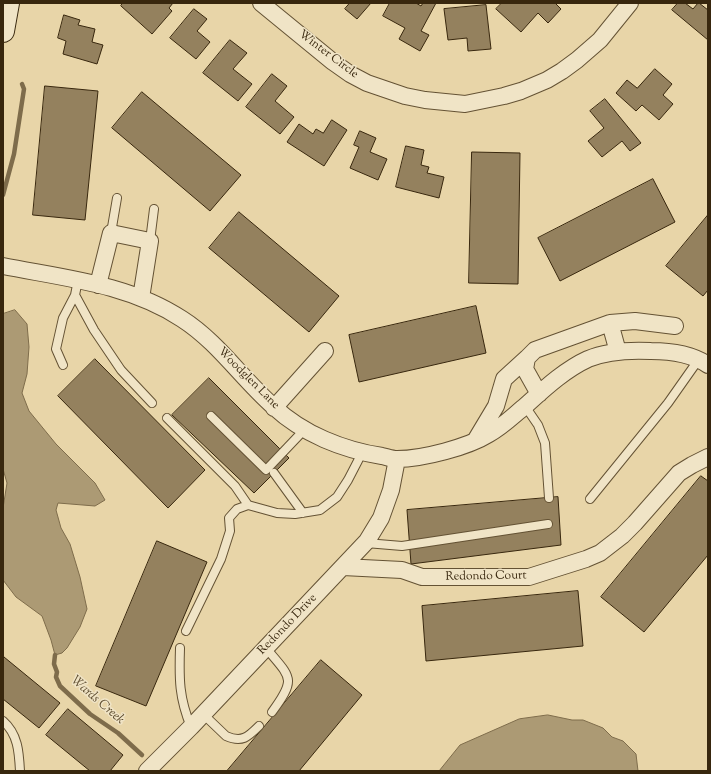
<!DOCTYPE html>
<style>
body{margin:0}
#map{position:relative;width:711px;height:774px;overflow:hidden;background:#e8d5a8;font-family:"Sorts Mill Goudy",serif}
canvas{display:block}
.frame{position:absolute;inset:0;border:4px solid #38270e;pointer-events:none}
</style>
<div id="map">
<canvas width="711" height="774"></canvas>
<div class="frame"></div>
</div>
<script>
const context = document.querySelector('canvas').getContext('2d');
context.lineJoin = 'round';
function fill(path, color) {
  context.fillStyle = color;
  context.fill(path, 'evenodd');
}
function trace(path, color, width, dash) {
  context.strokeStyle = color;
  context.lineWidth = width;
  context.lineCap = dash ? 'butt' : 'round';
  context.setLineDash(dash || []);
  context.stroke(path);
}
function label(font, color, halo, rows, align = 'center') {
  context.font = font + ' "Sorts Mill Goudy",serif';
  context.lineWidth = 3;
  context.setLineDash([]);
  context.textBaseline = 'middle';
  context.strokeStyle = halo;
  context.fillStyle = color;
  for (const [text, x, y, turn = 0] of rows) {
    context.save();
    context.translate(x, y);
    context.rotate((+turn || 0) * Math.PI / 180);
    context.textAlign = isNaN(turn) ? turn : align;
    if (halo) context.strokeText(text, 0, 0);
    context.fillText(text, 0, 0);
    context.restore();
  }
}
const water = new Path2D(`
 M15,310L27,324L29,347L27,374L22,393L29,411L56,444L95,483L105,500L95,506L58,503L56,510L61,528L70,544L80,577L87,609L80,627L67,648L62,653L55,655L51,640L42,616L16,597L3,580V508L7,483L3,469V314Z
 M548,715L572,720H583L603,728L612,737L623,741L636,754L638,771H439L460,745L519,719Z`);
fill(water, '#ac9a74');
trace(water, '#7e6c4b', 1);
trace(new Path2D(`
 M3,195L14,154L24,89L22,84
 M55,655L54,664L57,672L56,677L60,686L90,714L118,733L142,755`), '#7e6c4b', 4.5);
const building = new Path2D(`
 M123,3H173L169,8L172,11L152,34L121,6Z
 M350,3H371L357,19L345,9Z
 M390,3H416L421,6L423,3H436L421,31L429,35L420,51L399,39L405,28L383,16Z
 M502,3H555L561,9L548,23L538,13L521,32L496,9Z
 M678,3H685L693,9L698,3H699L708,10V40L672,10Z
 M486,5L491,49L468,51L467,38L448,40L444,9Z
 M194,9L207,19L197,31L210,42L196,59L170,38Z
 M64,15L80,20L78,25L95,29L92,42L103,45L97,64L63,54L66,41L58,38Z
 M230,40L247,53L233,69L252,84L238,101L203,73Z
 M655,69L672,84L663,95L673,104L659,120L642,105L636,111L616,93L627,80L637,88Z
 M272,74L287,86L275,101L294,117L280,134L246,107Z
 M45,86L98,91L85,220L33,215Z
 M142,92L241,175L210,211L112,128Z
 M605,99L641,143L630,151L622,141L602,157L588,141L604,128L590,111Z
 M332,120L347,130L324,166L287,142L299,124L313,134L316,129L323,133Z
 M360,131L376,138L370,152L387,159L378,180L350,168L359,147L354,145Z
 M406,146L424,150L421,165L429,167L427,173L444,177L439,198L396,187Z
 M472,152L520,153L518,284L469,283Z
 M653,179L675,222L560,281L538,238Z
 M239,212L339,296L309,332L209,248Z
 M708,215V290L703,296L666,266Z
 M476,306L486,353L359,382L349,335Z
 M95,359L205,470L168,508L58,396Z
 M209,378L289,458L254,493L172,415Z
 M701,476L708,481V555L644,632L601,597Z
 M558,497L561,545L411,564L407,510Z
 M157,541L207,562L146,706L96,686Z
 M578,591L583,646L426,661L422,606Z
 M4,657L60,703L39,728L3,699V659Z
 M321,660L362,695L299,771H227Z
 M68,709L123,755L110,771H90L46,735Z`);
fill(building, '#94815e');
trace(building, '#38270e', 1);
const lane = new Path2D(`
 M111,233L117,198
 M150,241L154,209
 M78,280L75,295L94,330L121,370L152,403
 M63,365L56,349L63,318L75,295
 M525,406L538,425L545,443L549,498
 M211,416L266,470L305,429
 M167,418L235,486L248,505
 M274,473L303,513
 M590,499L668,403L699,359
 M366,543L402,546L548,524
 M186,631L221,559L230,531L229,518L237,509L248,505L277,513L295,514L320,510L337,497L348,480L362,453
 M180,648C179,679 179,698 191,727
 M266,648C291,678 297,678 272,712
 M203,714L226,736C242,743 248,737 259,726
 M3,721C18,734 19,752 20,771`);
const street = new Path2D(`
 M261,3L333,62L350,74L367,83L405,96L425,100L465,104L504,96L521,91L547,80L562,71L577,60L600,40L630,3
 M3,266C64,278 129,284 182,319C218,342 242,379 274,407C303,434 343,450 382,456C387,457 392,459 397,459C423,459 468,447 489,434C502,427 513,416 524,407C543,390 564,370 588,359C607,351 630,350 651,351C670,351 692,354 708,365
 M98,285L111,233L150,241L141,298
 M610,323L635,321L675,326
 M539,394L525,369L527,358L535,350L610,323L618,352
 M274,408L325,351
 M475,441L496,406L504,379L527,358
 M343,567L402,570L422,577H529L586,559L600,553L622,536L635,523L679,473L692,465L708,457
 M147,771L191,727L367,541L381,518L391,490L397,459`);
const secondary = new Path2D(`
 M3,31L8,3`);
trace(lane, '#645234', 10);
trace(street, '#645234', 18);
trace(secondary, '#38270e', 24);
trace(lane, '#f0e4c6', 8);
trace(street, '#f0e4c6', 16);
trace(secondary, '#f0e4c6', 22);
label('12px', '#38270e', '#f0e4c6', [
 ["Winter Circle",328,55,37],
 ["Woodglen Lane",248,379,45],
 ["Redondo Court",486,577,-1],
 ["Redondo Drive",288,625,-46]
]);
label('italic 13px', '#5b4a2d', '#f0e4c6', [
 ["Wards Creek",97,701,41]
]);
</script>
